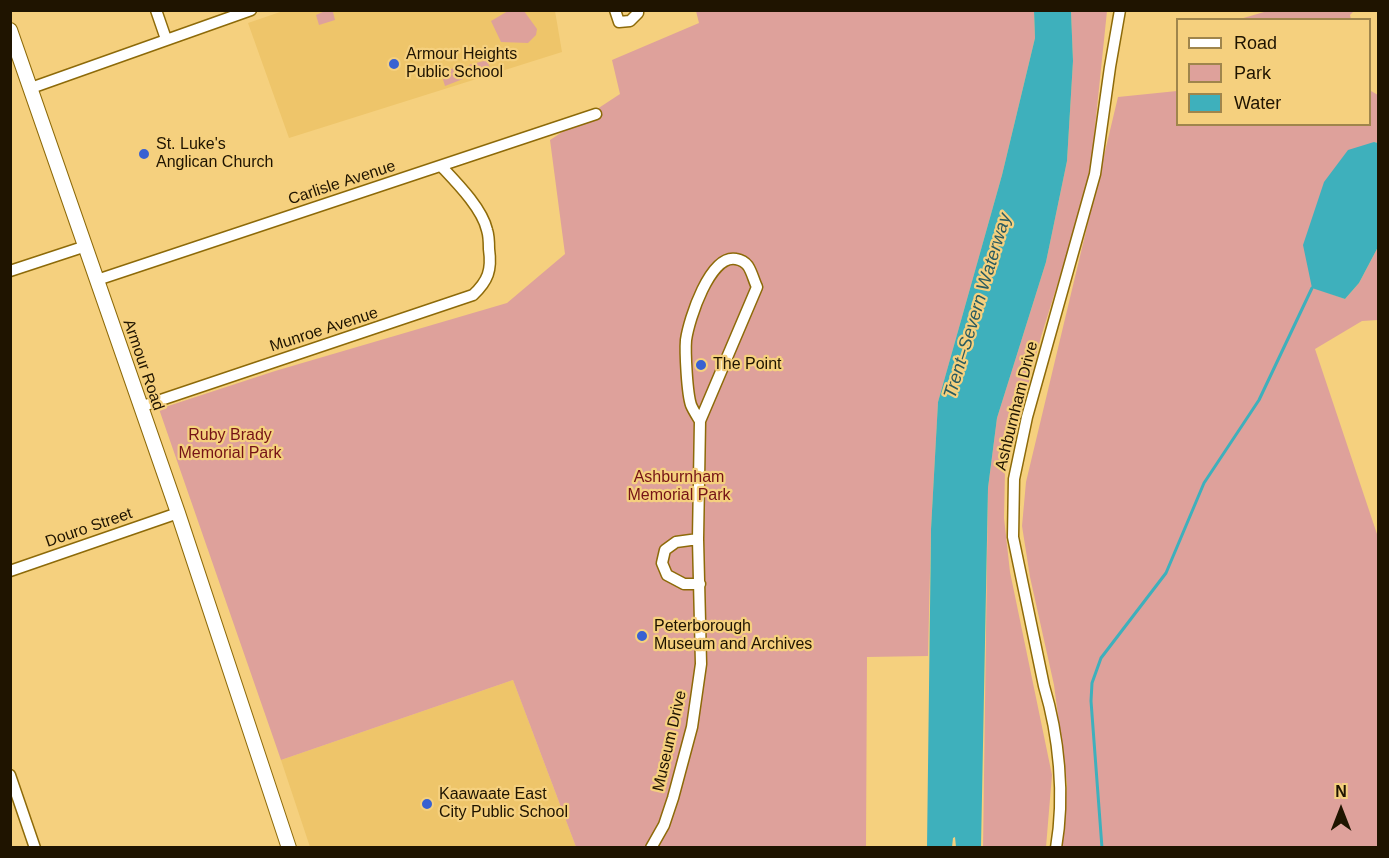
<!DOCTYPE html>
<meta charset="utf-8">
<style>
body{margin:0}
#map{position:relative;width:1389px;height:858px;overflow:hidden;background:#f5d07e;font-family:Helvetica,sans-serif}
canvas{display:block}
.frame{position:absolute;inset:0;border:12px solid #1f1400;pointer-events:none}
.legend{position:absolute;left:1176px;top:18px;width:195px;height:108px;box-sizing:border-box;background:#f5d07e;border:2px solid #9f854c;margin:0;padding:8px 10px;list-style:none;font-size:18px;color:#1f1400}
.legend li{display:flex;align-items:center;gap:12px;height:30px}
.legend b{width:30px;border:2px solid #9f854c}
.north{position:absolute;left:1311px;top:780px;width:60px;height:60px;-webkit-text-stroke:4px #f5d07e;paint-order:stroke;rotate:0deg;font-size:16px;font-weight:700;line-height:24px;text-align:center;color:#1f1400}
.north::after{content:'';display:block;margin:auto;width:21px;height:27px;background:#1f1400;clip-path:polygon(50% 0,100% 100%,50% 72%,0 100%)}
</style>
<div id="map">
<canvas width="1389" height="858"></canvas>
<div class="frame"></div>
<ul class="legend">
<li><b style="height:8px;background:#fff"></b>Road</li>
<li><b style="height:16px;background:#dea19b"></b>Park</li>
<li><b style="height:16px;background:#3eb0bc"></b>Water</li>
</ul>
<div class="north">N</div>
</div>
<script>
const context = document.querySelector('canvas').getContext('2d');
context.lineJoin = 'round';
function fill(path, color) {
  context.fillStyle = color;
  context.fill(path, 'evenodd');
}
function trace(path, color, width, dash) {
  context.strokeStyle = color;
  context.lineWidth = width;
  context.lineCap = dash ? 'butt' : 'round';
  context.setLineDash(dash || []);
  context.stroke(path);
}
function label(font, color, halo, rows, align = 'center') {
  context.font = font + ' Helvetica,sans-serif';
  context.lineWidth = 4.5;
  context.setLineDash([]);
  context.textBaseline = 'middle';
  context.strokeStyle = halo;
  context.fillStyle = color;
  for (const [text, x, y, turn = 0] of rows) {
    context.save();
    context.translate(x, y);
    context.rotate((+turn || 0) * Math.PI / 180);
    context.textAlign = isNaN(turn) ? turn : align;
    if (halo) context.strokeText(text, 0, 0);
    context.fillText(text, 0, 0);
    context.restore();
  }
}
fill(new Path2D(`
 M286,10L555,11L562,52L289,138L248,23Z
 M513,680L576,847H310L281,760Z`), '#eec56a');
fill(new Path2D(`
 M1271,10H1354V11L1350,15L1351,19H1240Z
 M325,11L333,12L335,20L319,25L316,15Z
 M508,11H524L537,29L536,35L528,43L501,42L491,21Z
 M696,11H1034L1035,38L1002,175L938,402L931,529L928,656L867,657L866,847H576L513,680L281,760L159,409L275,371L507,303L565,254L550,140L620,94L612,60L699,23Z
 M1071,11H1107L1091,166L1079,215L1041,337L1005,471L1004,518L1010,572L1052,775L1046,847L983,848L988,488L997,418L1046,262L1067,161L1073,61Z
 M487,60L491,71L472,77L469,65Z
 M459,66L463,79L445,86L441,73Z
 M1370,87L1371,91L1378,95V143L1374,142L1312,287L1345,299L1359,283L1378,247V320L1362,321L1315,349L1378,537V847L1061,848L1067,784L1054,685L1030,577L1022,526L1026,482L1118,97L1177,91L1178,124H1370Z`), '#dea19b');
fill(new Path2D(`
 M1034,11H1071L1073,61L1067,161L1046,262L997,418L988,488L981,847H956L955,837L953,838L952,847H927L931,529L938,402L1002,175L1035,38Z
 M1374,142L1378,143V247L1359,283L1345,299L1312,288L1303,245L1324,182L1348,150Z`), '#3eb0bc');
trace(new Path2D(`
 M1102,848L1091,701L1092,683L1101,658L1166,573L1204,483L1259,400L1312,288`), '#3eb0bc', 3);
const minor = new Path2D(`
 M156,10L166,39
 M615,10L619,22L630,21L638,13V10
 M31,88L251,10
 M10,271L86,246
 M97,280L596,114
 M140,407L473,295C488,281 492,270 489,249C489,243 489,236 487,230C482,208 456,182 441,166
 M698,539L676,542L665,550L662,563L667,575L684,584H700
 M10,571L178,513
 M10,775L35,848
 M651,848L664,825L673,798L692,727L701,664L698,539L700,421L757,287C754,281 752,272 748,266C745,262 742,260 736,259C710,254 689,319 686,340C685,352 687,393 691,405C693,410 697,416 700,421
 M1056,848C1065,796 1059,736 1044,686L1013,537L1014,479L1027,417L1095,174L1110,67L1120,10`);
const major = new Path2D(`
 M10,30L178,513L289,848`);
trace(minor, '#8d6a09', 13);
trace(major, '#8d6a09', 16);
trace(minor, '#fff', 10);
trace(major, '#fff', 14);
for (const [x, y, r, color] of [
 [394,64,6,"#3861d2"],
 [144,154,6,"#3861d2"],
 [701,365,6,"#3861d2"],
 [642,636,6,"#3861d2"],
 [427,804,6,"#3861d2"]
]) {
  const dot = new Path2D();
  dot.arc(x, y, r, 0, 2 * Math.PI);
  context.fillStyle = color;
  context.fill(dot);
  trace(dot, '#f5d07e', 2);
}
label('16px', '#1f1400', '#f5d07e', [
 ["Armour Heights",406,55],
 ["Public School",406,73],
 ["St. Luke's",156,145],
 ["Anglican Church",156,163],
 ["The Point",713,365],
 ["Peterborough",654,627],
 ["Museum and Archives",654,645],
 ["Kaawaate East",439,795],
 ["City Public School",439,813]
], 'left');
label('16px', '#1f1400', '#f5d07e', [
 ["Carlisle Avenue",342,183,-18],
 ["Munroe Avenue",324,330,-18],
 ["Armour Road",143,365,71],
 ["Ashburnham Drive",1017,406,-76],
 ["Douro Street",89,528,-19],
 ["Museum Drive",670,741,-77]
]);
label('16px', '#751316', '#f5d07e', [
 ["Ruby Brady",230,436],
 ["Memorial Park",230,454],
 ["Ashburnham",679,478],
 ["Memorial Park",679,496]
]);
label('italic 18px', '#2b5b60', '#f5d07e', [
 ["Trent–Severn Waterway",978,306,-73]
]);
</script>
